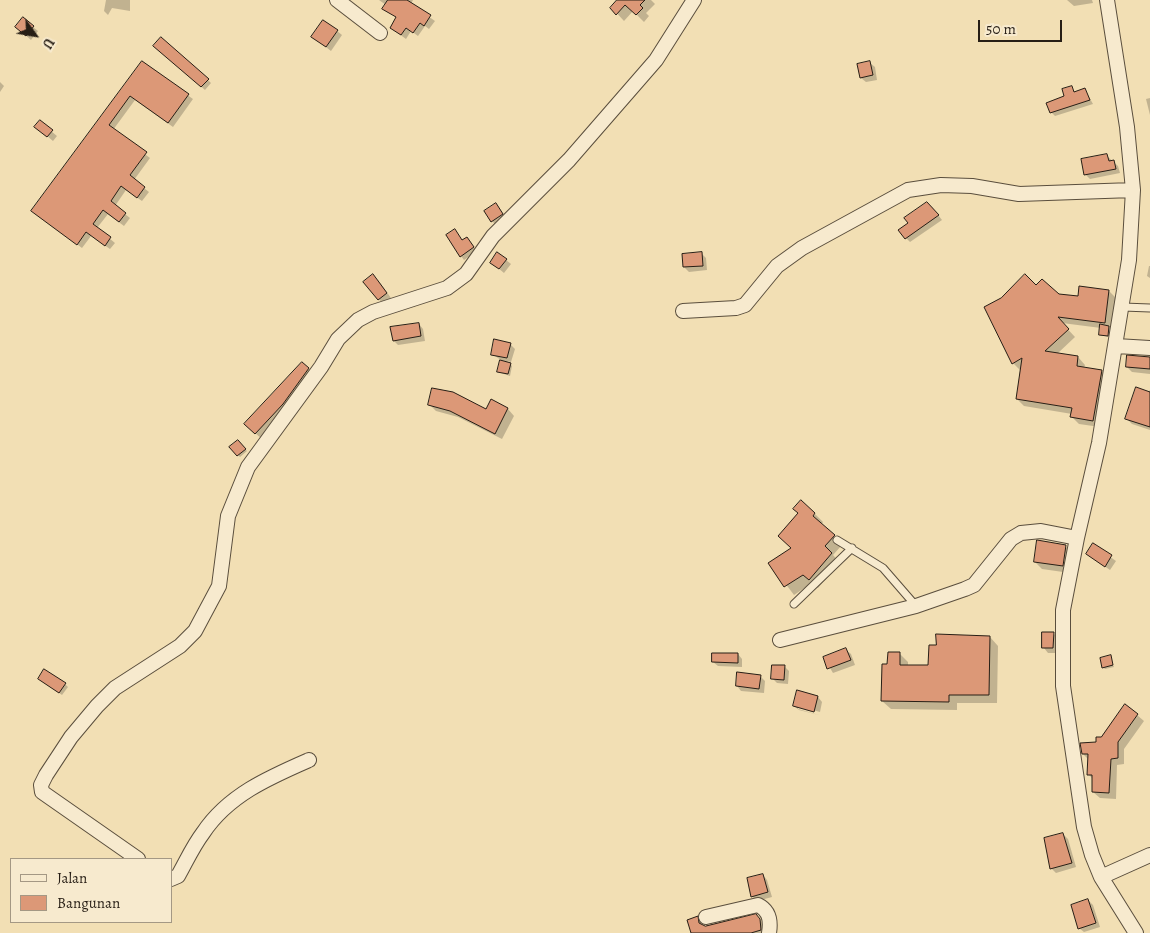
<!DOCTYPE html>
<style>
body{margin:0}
#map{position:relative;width:1150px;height:933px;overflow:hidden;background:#f2dfb4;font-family:Alegreya,serif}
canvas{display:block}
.legend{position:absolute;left:10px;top:858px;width:162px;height:65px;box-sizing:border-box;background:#f7eace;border:1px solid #a49884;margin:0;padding:6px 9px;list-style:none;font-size:15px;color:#271e15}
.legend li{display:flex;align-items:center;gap:10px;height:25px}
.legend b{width:25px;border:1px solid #a49884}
.north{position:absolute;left:10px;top:10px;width:50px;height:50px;-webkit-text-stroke:4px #f7eace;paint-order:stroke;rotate:122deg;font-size:14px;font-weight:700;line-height:20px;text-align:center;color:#271e15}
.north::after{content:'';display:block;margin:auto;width:18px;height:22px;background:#271e15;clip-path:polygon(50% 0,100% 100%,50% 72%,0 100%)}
.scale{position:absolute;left:978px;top:20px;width:84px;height:22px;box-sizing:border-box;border:2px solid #271e15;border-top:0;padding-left:6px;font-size:15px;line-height:18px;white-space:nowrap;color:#271e15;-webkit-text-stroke:4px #f7eace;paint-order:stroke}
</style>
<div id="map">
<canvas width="1150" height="933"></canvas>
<ul class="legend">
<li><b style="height:6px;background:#f7eace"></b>Jalan</li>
<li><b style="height:14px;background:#dc9877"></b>Bangunan</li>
</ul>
<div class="north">U</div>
<div class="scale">50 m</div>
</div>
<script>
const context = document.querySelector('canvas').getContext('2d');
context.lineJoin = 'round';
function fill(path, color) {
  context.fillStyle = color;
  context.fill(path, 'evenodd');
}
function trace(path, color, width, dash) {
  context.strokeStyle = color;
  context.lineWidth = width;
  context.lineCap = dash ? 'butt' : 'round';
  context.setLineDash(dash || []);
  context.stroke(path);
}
fill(new Path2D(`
 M106,0H130V11L112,8L108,15L104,11Z
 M379,0H413L411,4L435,21L429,29L425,26L418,36L411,31L406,39L391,28L397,18L384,9L386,5Z
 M619,0H651L655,4L646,13L649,16L644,22L633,11L624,21L612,8Z
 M1067,0H1092L1093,3L1074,6Z
 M23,19L38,31L31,40L21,31Z
 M337,31L342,35L331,51L313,37Z
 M158,49L208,80L211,83L205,90Z
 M142,63L193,99L173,127L135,100L113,130L150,158L134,180L149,192L142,201L126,190L115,206L130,218L124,226L108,214L97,228L115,243L110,249L91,236L82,248L32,211Z
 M870,63L875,67L877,80L866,82L861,78Z
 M0,82L4,86L0,92Z
 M1071,87L1076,93L1085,90L1093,104L1055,116L1051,112L1066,97Z
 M1150,98V115L1146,99Z
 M40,122L57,136L53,141L41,131Z
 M1107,156L1118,166L1120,173L1090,179L1085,174Z
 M496,204L507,219L497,226L492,221Z
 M932,207L942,220L910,242L906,238Z
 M467,238L477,251L464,260L461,256L462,241Z
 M701,253L706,258L707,270L689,272L684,267Z
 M506,260L511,264L504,273L492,263Z
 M1149,266H1150V278L1147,276Z
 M378,280L391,298L383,304L365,282Z
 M1036,286L1058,295L1079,297L1080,288L1109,291L1116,298L1109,337L1100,335L1101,328L1062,323L1075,337L1057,354L1078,357L1085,365L1084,368L1102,371L1109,378L1100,427L1079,424L1072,417V414L1024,406L1017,399L1020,370L1013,363Z
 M419,324L423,329L425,341L398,345L394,341Z
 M510,344L515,349L511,362L507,361L512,366L510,376L498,372L501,360L492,354Z
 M1150,358V374L1132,372L1127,367Z
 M302,363L316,376L263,440L245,424Z
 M1150,390V430L1132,424L1127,419Z
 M492,401L508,409L514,416L502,439L458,417L436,411L429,404L487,411Z
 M238,442L247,451L240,457L231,448Z
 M815,514L823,522L821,525L842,545L833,555L840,563L818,588L812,583L794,595L770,563L792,548L788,545Z
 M1093,545L1116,561L1110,570L1087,554Z
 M1065,546L1072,553L1070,573L1042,569L1035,562Z
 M1053,633L1058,638V653H1048L1044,648Z
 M990,637L998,646L997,703H957V710L891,709L882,701L889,665L899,653L908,662V666H929Z
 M846,650L851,654L855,665L833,673L824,658Z
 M738,654L742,659V667L718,666L713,662Z
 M1110,657L1114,667L1105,669L1103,667Z
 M784,666L789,671L788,684L777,683L773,679Z
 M760,676L765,681L764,693L741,691L737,686Z
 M39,679L65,684L68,687L62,695Z
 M798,692L818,697L822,702L820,712L798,706V709L819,715L799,710L794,706Z
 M1137,715L1144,721L1124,749V764L1117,765L1116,799L1100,798L1093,792V779L1089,775V760L1083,754Z
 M1063,834L1068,839L1076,867L1056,873L1051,868Z
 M763,875L767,880L772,897L757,901L752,896Z
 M1088,900L1093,905L1100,927L1084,932L1079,928Z
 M756,916L762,922L767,933H693L697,917L705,928Z`), '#0003');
const building = new Path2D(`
 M388,0H407L431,15L424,26L420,23L413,33L406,28L401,35L390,28L396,17L382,9Z
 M617,0H645L640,5L643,8L636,15L625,5L616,15L610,8Z
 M23,17L34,26L26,36L15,27Z
 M323,20L338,30L326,47L311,37Z
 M161,37L209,79L201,87L153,46Z
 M142,61L189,94L168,123L130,96L109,125L147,152L130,175L145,187L137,198L121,186L111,201L126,213L119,222L103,210L93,224L111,237L105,246L86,232L77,245L31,211Z
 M870,61L873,75L860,78L857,64Z
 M1072,86L1074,92L1085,88L1090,100L1050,113L1046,103L1064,96L1062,89Z
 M40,120L53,130L47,137L34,127Z
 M1107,154L1109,161L1114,160L1116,169L1084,175L1081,159Z
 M927,202L939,215L905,239L898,230L908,223L904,218Z
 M496,203L503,214L491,222L484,211Z
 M455,229L462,240L467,237L474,247L460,257L446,235Z
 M497,252L507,259L499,269L490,263Z
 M702,252L703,266L683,267L682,254Z
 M373,274L387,293L378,300L363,282Z
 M1025,274L1036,285L1042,279L1059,294L1078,296L1079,286L1109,290L1105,323L1058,317L1069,329L1045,351L1078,356L1077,366L1102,370L1093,421L1070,417L1072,408L1016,399L1022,358L1012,364L984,307L1001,298Z
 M419,323L421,336L393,341L390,327Z
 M1100,324L1109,326L1108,336L1099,335Z
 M494,339L511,343L507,358L491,355Z
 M1127,355L1150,357V369L1126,367Z
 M500,360L511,363L508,374L497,372Z
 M302,362L309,368L283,404L255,434L244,424Z
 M1136,387L1150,392V427L1125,419Z
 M432,388L453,392L486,409L491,399L508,408L495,434L450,411L428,405Z
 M238,440L246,449L237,456L229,447Z
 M801,500L815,513L813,516L835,535L825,546L832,553L809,580L803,575L784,587L768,563L791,548L778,536L798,513L793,509Z
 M1037,540L1066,545L1063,566L1034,562Z
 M1093,543L1112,555L1105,567L1086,554Z
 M1042,632H1054L1053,648H1042Z
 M936,634L990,636L989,695H949V702L881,701L882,664H887L888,652H900V665H928L929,645H936Z
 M846,648L851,660L827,669L823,657Z
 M712,653H738V663L712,662Z
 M1111,655L1113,665L1102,668L1100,658Z
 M772,665H785L784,680L771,679Z
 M44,669L66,683L59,693L38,679Z
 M737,672L761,675L759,689L736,686Z
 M797,690L818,696L814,712L793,706Z
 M1125,704L1138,714L1118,742V758L1111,759L1109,793L1092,792V775H1087L1088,754H1082L1080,743L1096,742V737H1101Z
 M1063,833L1072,863L1050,869L1044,838Z
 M763,874L768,892L751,897L747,878Z
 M1088,899L1096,923L1078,929L1071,905Z
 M756,914L760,919L761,930L751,933H691L687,920L698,916L699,923L705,926Z`);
fill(building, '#dc9877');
trace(building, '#271e15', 1);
const lane = new Path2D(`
 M1123,307L1150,308
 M837,540L883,568L916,606
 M794,604L852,548`);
const street = new Path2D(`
 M337,0L380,33
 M1107,0L1127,127L1133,190L1129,260L1099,443L1077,538L1063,610V686L1084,827L1092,855L1101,877L1136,933
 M683,311L736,308L745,305L777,266L802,248L908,190L941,185L972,186L1019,194L1133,190
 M1116,346L1150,348
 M780,640L916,606L965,589L974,585L1011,539L1021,533L1041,531L1077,538
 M138,859L42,792L41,785L46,775L71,737L97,706L115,688L180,646L195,631L219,586L228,516L248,467L321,367L338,339L358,320L373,312L447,288L466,274L493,236L569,160L656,60L694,0
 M1101,877L1150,855
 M171,879L178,876C186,862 193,846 203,833C228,795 270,777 309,760
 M706,917L758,905C770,911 771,921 769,933`);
trace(lane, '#5a4e3d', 9);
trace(street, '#5a4e3d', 16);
trace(lane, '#f7eace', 7);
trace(street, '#f7eace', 14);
</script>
